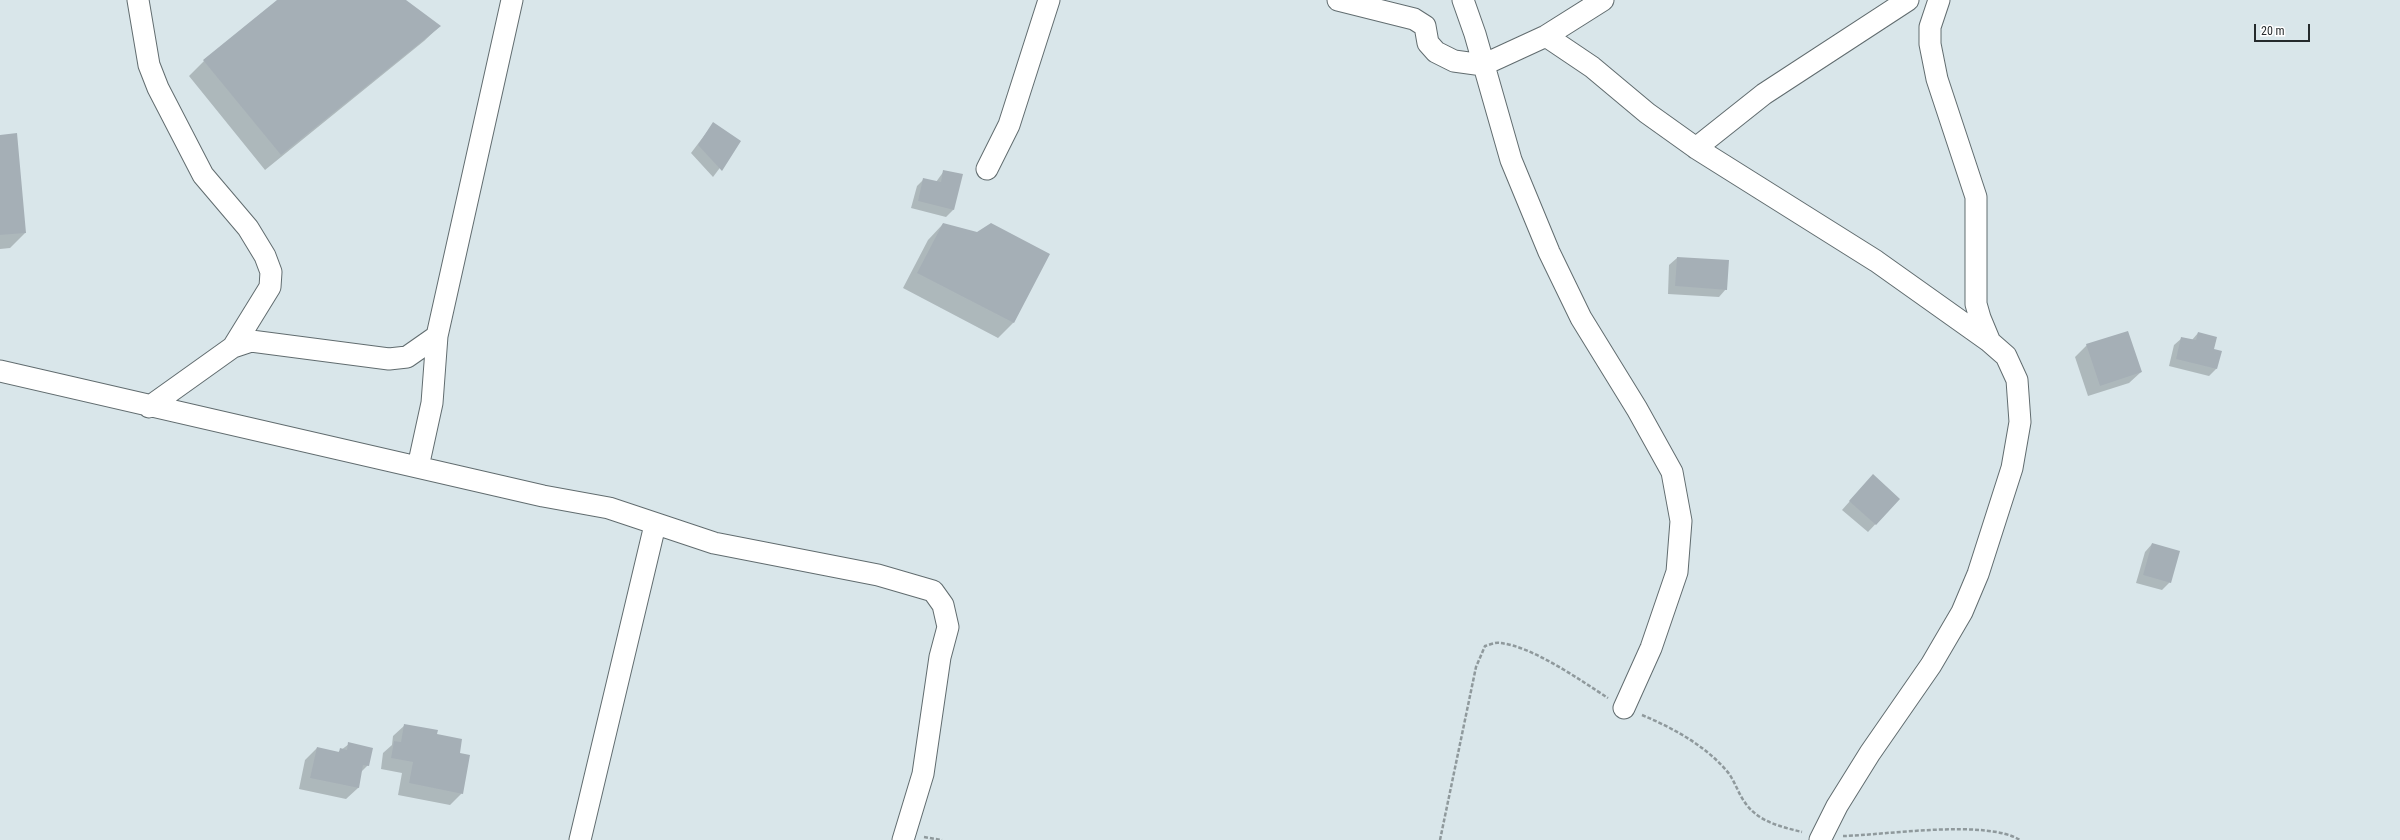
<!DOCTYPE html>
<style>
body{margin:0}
#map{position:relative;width:2400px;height:840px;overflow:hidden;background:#d9e6ea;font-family:"Roboto Condensed",sans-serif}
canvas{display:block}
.scale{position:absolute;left:2254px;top:24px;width:56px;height:18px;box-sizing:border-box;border:2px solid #252a2c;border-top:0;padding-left:5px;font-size:12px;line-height:14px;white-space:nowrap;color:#252a2c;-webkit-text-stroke:3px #fff;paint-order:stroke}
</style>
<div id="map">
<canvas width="2400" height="840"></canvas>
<div class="scale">20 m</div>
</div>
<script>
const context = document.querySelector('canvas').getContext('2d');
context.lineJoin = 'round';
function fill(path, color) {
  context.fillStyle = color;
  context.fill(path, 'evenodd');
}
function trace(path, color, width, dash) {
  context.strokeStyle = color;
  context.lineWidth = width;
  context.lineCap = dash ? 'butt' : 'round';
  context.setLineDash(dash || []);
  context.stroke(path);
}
fill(new Path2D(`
 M279,0H404L439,27L424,41L265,170L189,76L204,61Z
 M713,124L740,141L713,177L691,153Z
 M0,136L25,233L10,248L0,249Z
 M944,171L961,175L953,210L946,217L911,208L917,186L924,179L936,182Z
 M943,224L1048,255L1013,323L998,338L903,288L928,240Z
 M1677,258L1726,289L1719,297L1668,294L1669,265Z
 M2198,333L2213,350L2221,352L2216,369L2209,376L2169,366L2174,345L2182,338L2192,340Z
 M2087,345L2141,372L2129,383L2088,396L2075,357Z
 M1866,483L1899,499L1868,532L1842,510Z
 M2152,544L2170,582L2162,590L2136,583L2145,552Z
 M405,725L436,735L459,754L462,793L450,805L398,795L402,773L381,769L383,753L392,745L393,736Z
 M349,744L368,765L361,772L358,788L346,799L299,789L305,760L317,748L337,753Z`), '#0003');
fill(new Path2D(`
 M277,0H406L441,26L281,155L203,60Z
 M713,122L741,141L722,171L698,145Z
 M17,133L26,233L0,235V135Z
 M943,170L963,174L954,210L918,201L923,178L941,182Z
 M943,223L977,232L991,223L1050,254L1014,323L917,273Z
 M1677,257L1729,260L1727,290L1675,286Z
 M2128,331L2142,372L2100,386L2086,344Z
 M2198,332L2217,337L2214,349L2222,351L2217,369L2176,359L2181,337L2196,340Z
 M1873,474L1900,499L1876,525L1849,501Z
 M2152,543L2180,551L2171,583L2143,575Z
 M404,724L438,730L437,734L462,739L460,753L470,755L463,794L409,783L413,762L391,758L394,741L401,742Z
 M348,742L373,748L369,766L363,765L359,788L310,778L317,747L339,752L340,748L347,750Z`), '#a5afb6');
const minor = new Path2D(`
 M138,0L149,65L158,88L203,175L248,228L265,256L271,272L270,287L233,347
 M1338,0L1414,19L1425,26L1428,43L1436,52L1454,61L1483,65L1546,36L1603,0
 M1463,0L1475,34L1511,160L1549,252L1581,318L1637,409L1672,472L1681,521L1677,572L1651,648L1624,708
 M1939,0L1930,27V44L1937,79L1976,197V304L1980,318L1990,342
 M1546,36L1592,67L1647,113L1696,148L1876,261L1990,342L2006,356L2017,380L2020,422L2012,468L1978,574L1962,612L1931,665L1870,753L1837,806L1820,840
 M1696,148L1764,94L1908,0
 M987,169L1009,125L1049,0
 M0,371L543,496L609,508L714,543L878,575L933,591L943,605L948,627L940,657L923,774L903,840
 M149,407L233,347L251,341L389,359L407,357L437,336
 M418,467L432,403L437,336L512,0
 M580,840L655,525`);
trace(minor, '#616c6f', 23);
trace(new Path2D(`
 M1642,715C1673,728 1704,745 1726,770C1735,780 1738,794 1746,804C1759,822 1782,827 1802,832
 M1843,836C1886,835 1986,819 2020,840
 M924,837L942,840
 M1440,840L1476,667L1485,646C1489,645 1495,642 1500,643C1532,646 1580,680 1608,698`), '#8f999c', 2.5, [4, 2]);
trace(minor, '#fff', 21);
</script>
